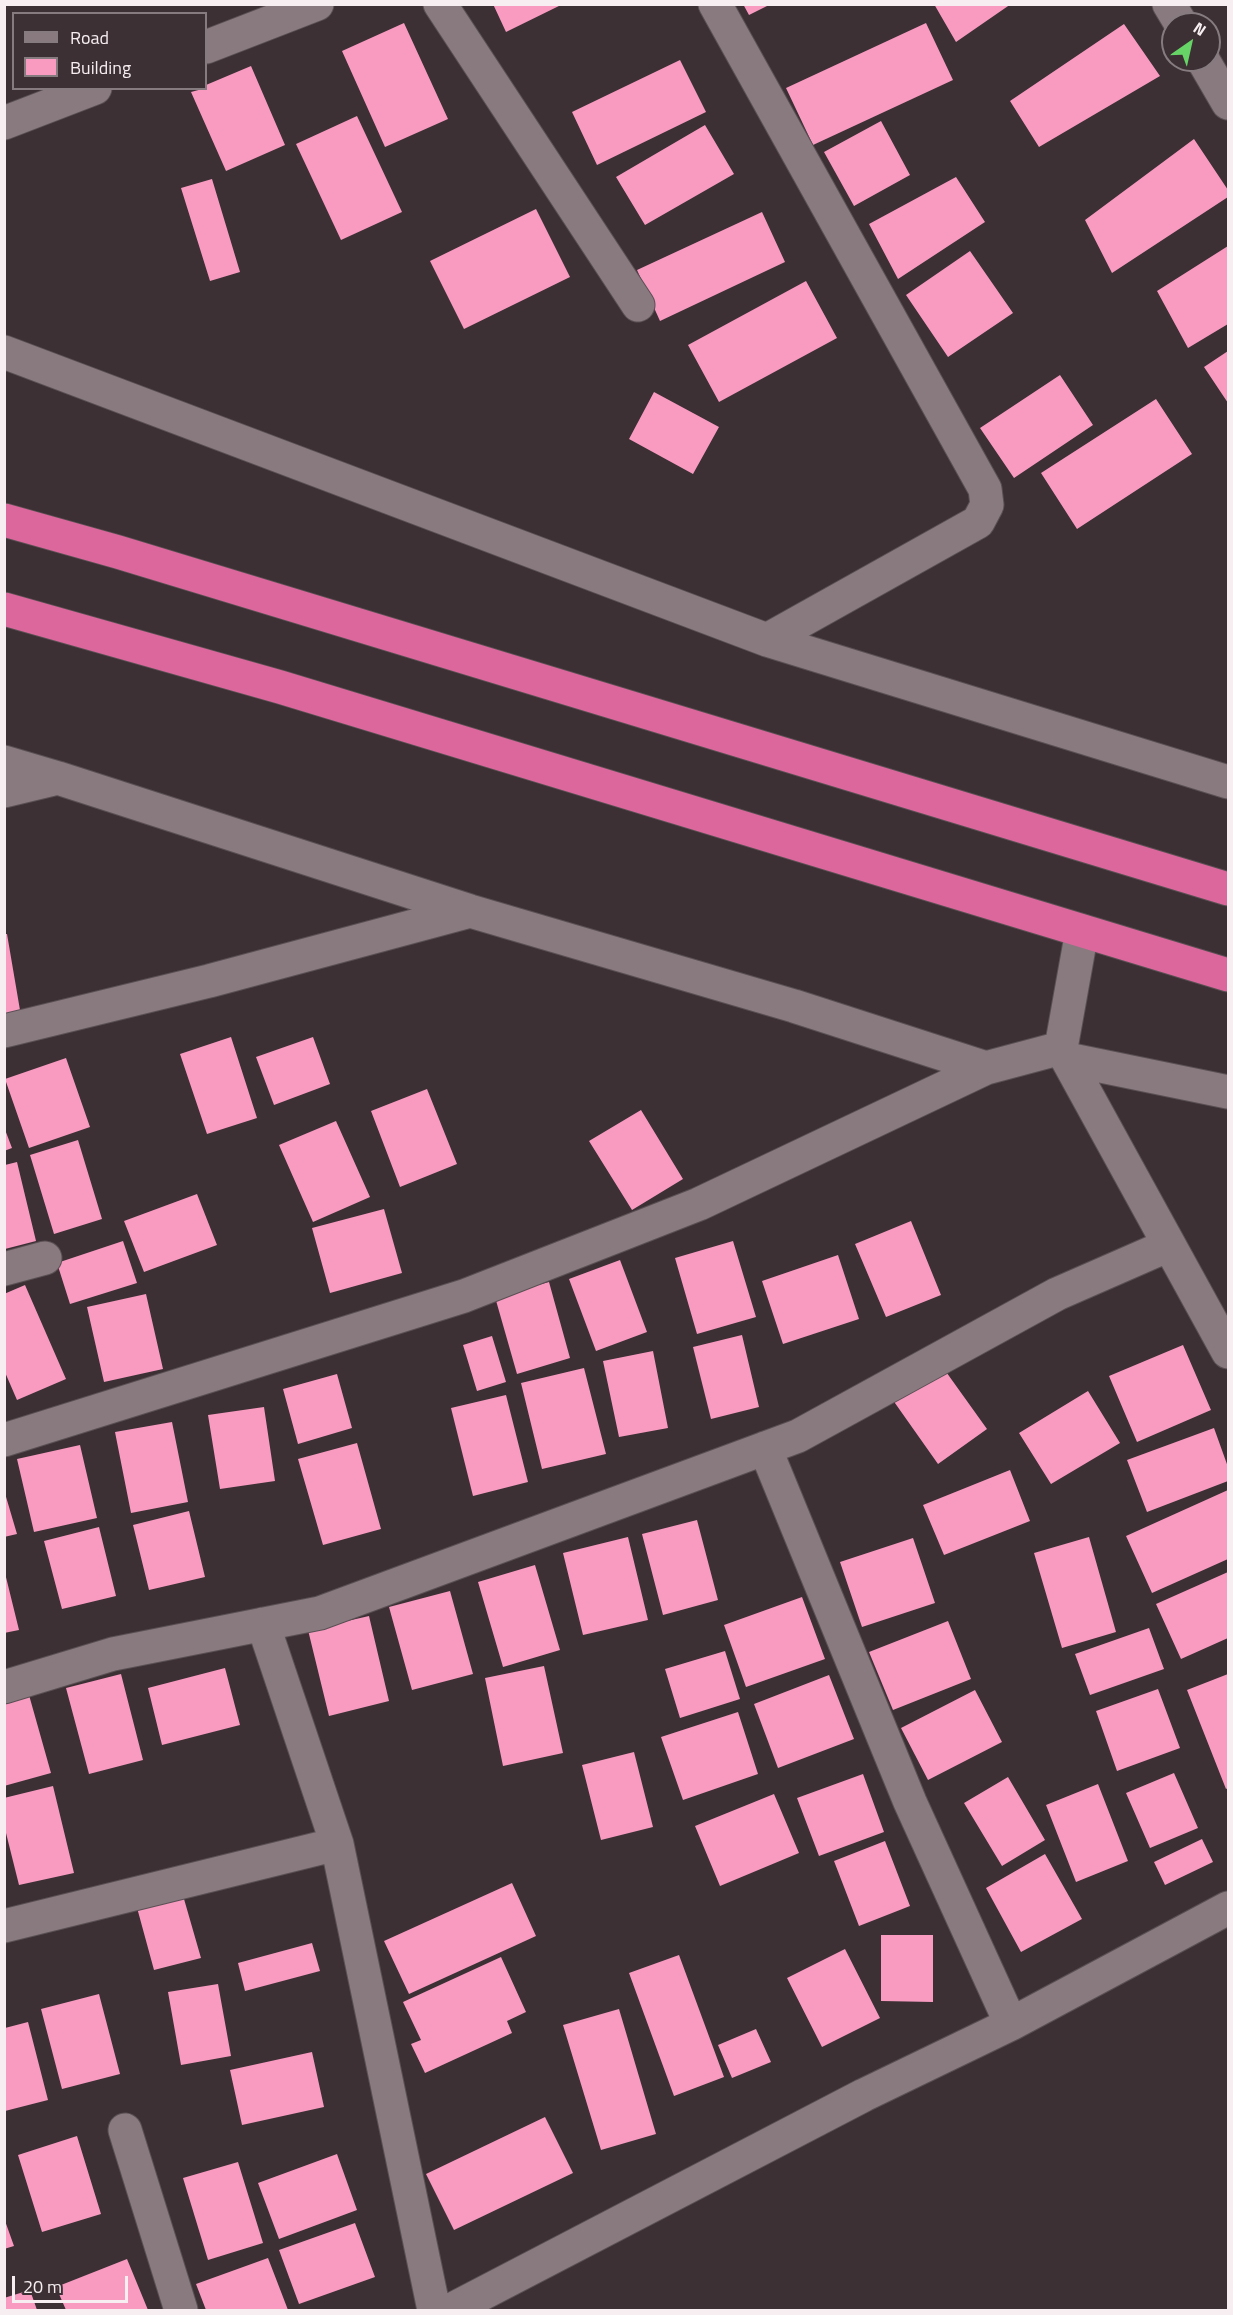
<!DOCTYPE html>
<style>
body{margin:0}
#map{position:relative;width:1233px;height:2315px;overflow:hidden;background:#3c3034;font-family:"Titillium Web",sans-serif}
canvas{display:block}
.frame{position:absolute;inset:0;border:6px solid #f6eef1;pointer-events:none}
.legend{position:absolute;left:12px;top:12px;width:195px;height:78px;box-sizing:border-box;background:#3c3034;border:2px solid #867c80;margin:0;padding:8px 10px;list-style:none;font-size:18px;color:#f6eef1}
.legend li{display:flex;align-items:center;gap:12px;height:30px}
.legend b{width:30px;border:2px solid #867c80}
.north{position:absolute;left:1161px;top:12px;width:60px;height:60px;box-sizing:border-box;background:#3c3034;border:2px solid #867c80;border-radius:50%;rotate:34deg;font-size:16px;font-weight:700;line-height:24px;text-align:center;color:#f6eef1}
.north::after{content:'';display:block;margin:auto;width:21px;height:27px;background:#66d466;clip-path:polygon(50% 0,100% 100%,50% 72%,0 100%)}
.scale{position:absolute;left:12px;top:2276px;width:116px;height:27px;box-sizing:border-box;border:3px solid #f6eef1;border-top:0;padding-left:8px;font-size:18px;line-height:21px;white-space:nowrap;color:#f6eef1;-webkit-text-stroke:4px #3c3034;paint-order:stroke}
</style>
<div id="map">
<canvas width="1233" height="2315"></canvas>
<div class="frame"></div>
<ul class="legend">
<li><b style="height:8px;background:#897a80"></b>Road</li>
<li><b style="height:16px;background:#f99ac1"></b>Building</li>
</ul>
<div class="north">N</div>
<div class="scale">20 m</div>
</div>
<script>
const context = document.querySelector('canvas').getContext('2d');
context.lineJoin = 'round';
function fill(path, color) {
  context.fillStyle = color;
  context.fill(path, 'evenodd');
}
function trace(path, color, width, dash) {
  context.strokeStyle = color;
  context.lineWidth = width;
  context.lineCap = dash ? 'butt' : 'round';
  context.setLineDash(dash || []);
  context.stroke(path);
}
fill(new Path2D(`
 M493,4H563L506,32Z
 M743,4H771L749,15Z
 M934,4H1011L956,42Z
 M404,23L448,119L385,147L342,51Z
 M926,23L953,80L813,145L786,88Z
 M1124,24L1160,76L1039,147L1010,101Z
 M680,60L706,112L597,165L572,112Z
 M251,66L285,145L226,171L191,92L206,88V85Z
 M357,116L402,212L341,240L296,144Z
 M881,121L910,175L854,206L824,152Z
 M705,125L734,174L645,225L616,177Z
 M1194,139L1228,190V197L1112,273L1085,220Z
 M956,177L985,222L898,279L869,224Z
 M212,179L240,272L210,281L181,188Z
 M536,209L570,277L464,329L430,261Z
 M762,212L785,262L660,321L637,270Z
 M1228,246V324L1188,348L1157,291Z
 M970,251L1013,313L948,357L906,295Z
 M806,281L837,338L719,402L688,345Z
 M1228,351V403L1204,367Z
 M1060,375L1093,425L1014,478L980,428Z
 M654,392L719,427L693,474L629,439Z
 M1156,399L1192,454L1077,529L1041,473Z
 M4,934H7L21,1016L4,1019Z
 M231,1037L257,1118L207,1134L180,1054Z
 M313,1037L330,1084L274,1105L256,1057Z
 M66,1058L90,1127L29,1148L5,1079Z
 M427,1089L457,1164L400,1187L371,1111Z
 M641,1110L683,1179L632,1210L589,1141Z
 M336,1121L370,1197L313,1222L279,1145Z
 M4,1127L12,1148L4,1151Z
 M78,1140L102,1219L54,1234L30,1155Z
 M17,1162L36,1241L5,1249V1165Z
 M197,1194L217,1245L144,1272L124,1221Z
 M384,1209L402,1273L330,1293L312,1228Z
 M911,1221L941,1295L886,1317L855,1244Z
 M123,1241L137,1283L70,1304L57,1263Z
 M733,1241L756,1317L697,1334L675,1258Z
 M838,1255L859,1319L783,1344L762,1281Z
 M620,1260L647,1332L596,1351L569,1279Z
 M549,1282L570,1358L517,1374L495,1297Z
 M25,1285L66,1379L17,1400L4,1370V1294Z
 M146,1294L163,1369L104,1382L87,1307Z
 M742,1335L759,1407L711,1419L693,1347Z
 M492,1336L506,1382L477,1391L463,1345Z
 M1183,1345L1211,1410L1137,1442L1109,1376Z
 M653,1351L668,1428L619,1437L603,1361Z
 M939,1362L987,1429L938,1464L890,1396Z
 M584,1368L606,1454L542,1469L521,1383Z
 M337,1374L352,1428L298,1444L283,1389Z
 M1088,1391L1120,1443L1051,1484L1019,1433Z
 M506,1395L528,1482L473,1496L451,1408Z
 M264,1407L275,1481L220,1489L208,1415Z
 M172,1422L188,1502L131,1513L115,1432Z
 M1214,1428L1228,1467V1481L1147,1512L1127,1460Z
 M357,1443L381,1529L323,1545L298,1459Z
 M80,1445L97,1518L34,1532L17,1459Z
 M1010,1470L1030,1521L944,1555L923,1505Z
 M4,1490L17,1534L4,1537Z
 M1228,1490V1559L1152,1593L1126,1536Z
 M189,1511L205,1577L149,1590L133,1525Z
 M697,1520L718,1600L663,1615L642,1534Z
 M99,1527L116,1596L62,1609L44,1541Z
 M628,1537L648,1620L583,1635L563,1553Z
 M1089,1537L1116,1632L1062,1648L1034,1553Z
 M913,1538L935,1603L862,1627L840,1562Z
 M535,1565L560,1650L503,1667L478,1582Z
 M4,1569L19,1630L4,1633Z
 M1228,1572V1638L1181,1659L1156,1604Z
 M450,1591L473,1674L412,1690L389,1607Z
 M802,1597L825,1659L746,1687L724,1625Z
 M369,1616L389,1701L329,1716L308,1630Z
 M948,1621L971,1679L893,1710L869,1652Z
 M1149,1628L1164,1669L1090,1695L1075,1654Z
 M725,1651L740,1699L680,1718L665,1669Z
 M544,1666L563,1753L503,1766L485,1678Z
 M225,1668L240,1725L162,1745L148,1688Z
 M121,1674L143,1760L89,1774L66,1688Z
 M1228,1674V1788L1226,1789L1187,1690Z
 M829,1675L854,1739L778,1768L754,1704Z
 M1158,1689L1180,1748L1117,1771L1096,1711Z
 M975,1690L1002,1742L928,1780L901,1728Z
 M29,1695L51,1773L4,1786V1702Z
 M738,1712L758,1774L683,1800L661,1737Z
 M634,1752L653,1827L601,1840L582,1765Z
 M1174,1773L1198,1828L1150,1848L1126,1793Z
 M863,1774L884,1832L819,1856L797,1798Z
 M1008,1777L1045,1840L1002,1866L964,1803Z
 M1098,1784L1128,1861L1076,1882L1046,1805Z
 M53,1786L74,1873L19,1885L4,1825V1798Z
 M774,1794L799,1853L720,1886L695,1826Z
 M1202,1839L1213,1862L1165,1885L1154,1862Z
 M885,1841L910,1906L859,1926L834,1861Z
 M1045,1854L1082,1919L1021,1952L986,1888Z
 M512,1883L536,1936L409,1994L384,1941Z
 M182,1892L201,1958L154,1970L136,1904Z
 M881,1935H933V2002L881,2001Z
 M312,1943L320,1971L245,1991L238,1963Z
 M845,1949L880,2018L822,2047L787,1978Z
 M679,1955L724,2077L674,2096L629,1973Z
 M501,1957L526,2012L507,2021L512,2033L425,2073L411,2044L421,2040L403,2002Z
 M218,1984L231,2056L181,2065L168,1992Z
 M99,1994L120,2074L62,2089L41,2009Z
 M619,2009L656,2134L601,2150L563,2025Z
 M28,2022L48,2100L5,2111V2028Z
 M756,2029L771,2062L732,2078L718,2045Z
 M312,2052L324,2107L242,2125L230,2070Z
 M545,2117L573,2173L454,2230L426,2174Z
 M77,2136L101,2214L42,2232L18,2155Z
 M337,2154L357,2210L279,2239L258,2183Z
 M238,2162L263,2243L208,2260L183,2178Z
 M4,2218L14,2246L4,2249Z
 M355,2223L375,2277L299,2304L279,2250Z
 M268,2258L288,2310H206L196,2284Z
 M127,2259L148,2310H66L56,2287Z
 M30,2290L37,2310H4V2298Z`), '#f99ac1');
const minor = new Path2D(`
 M440,4L638,305
 M715,4L985,489L987,505L978,522L767,640
 M1169,4L1181,24
 M206,47L317,4
 M1203,60L1228,103
 M4,123L95,88
 M4,352L767,640L1228,782
 M4,762L58,778L470,911L794,1006L986,1068
 M4,791L58,778
 M1082,931L1061,1048L1228,1352
 M4,1031L209,981L470,911
 M1067,1059L1228,1092
 M4,1269L45,1258
 M4,1440L464,1296L699,1204L986,1068L1061,1048
 M765,1448L910,1802L1011,2024
 M263,1624L337,1844L434,2310
 M4,1687L113,1654L320,1613L798,1436L1057,1294L1169,1245
 M4,1926L337,1844
 M125,2130L181,2310
 M451,2310L864,2095L1011,2024L1228,1908`);
const highway = new Path2D(`
 M4,520L118,552L1228,889
 M4,609L280,687L1228,975`);
trace(minor, '#5a5053', 35);
trace(highway, '#5a5053', 35);
trace(minor, '#897a80', 33);
trace(highway, '#dc679c', 33);
</script>
